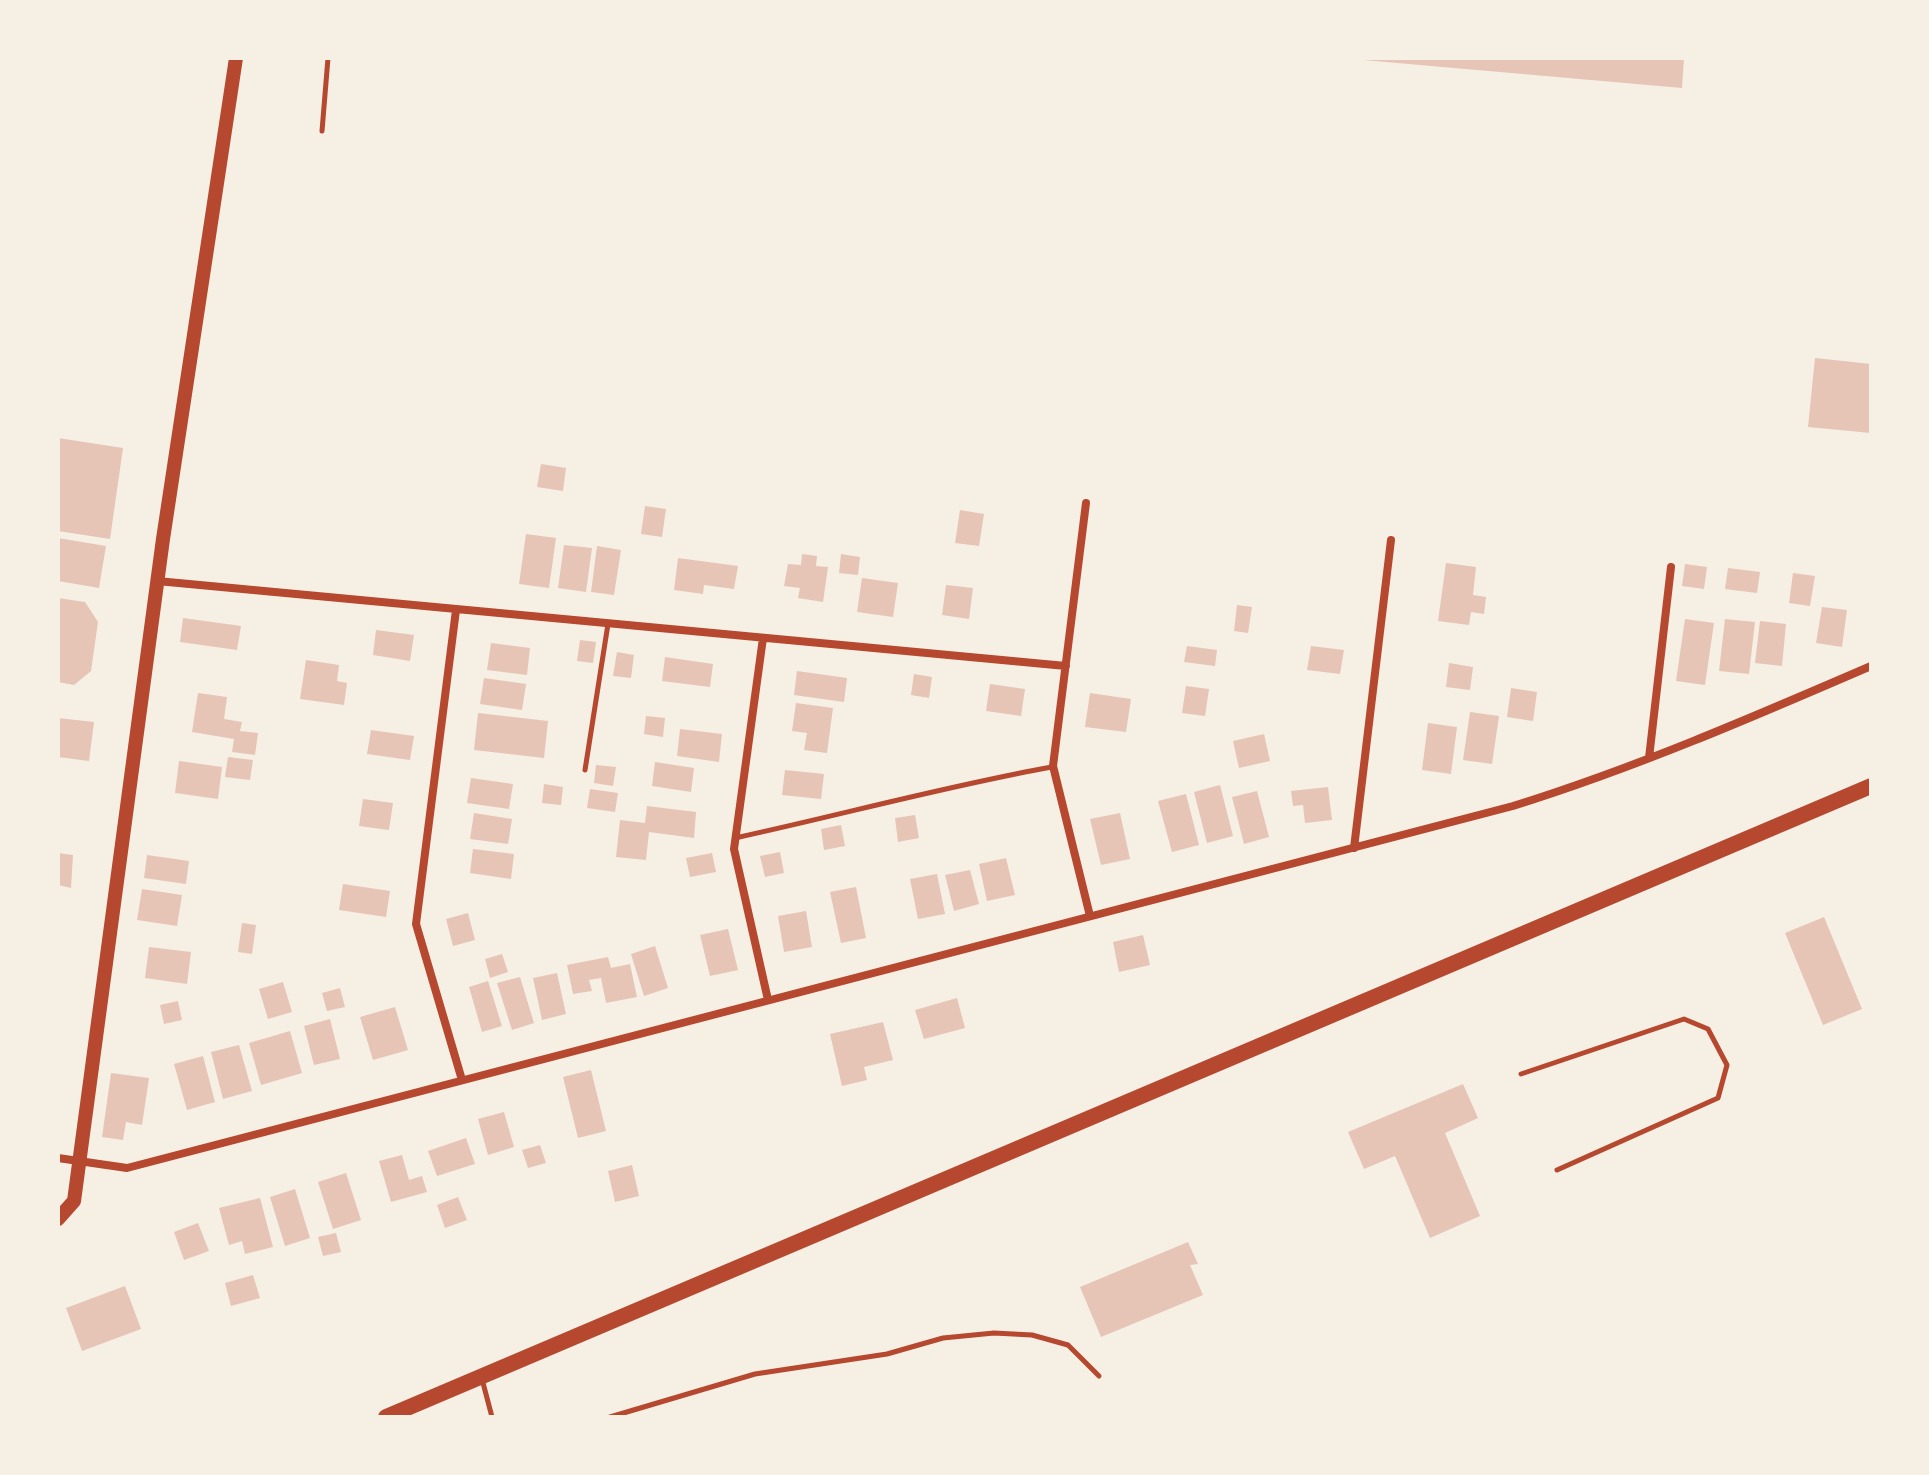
<!DOCTYPE html>
<style>
body{margin:0}
#map{position:relative;width:1929px;height:1475px;overflow:hidden;background:#f6efe4;font-family:"Alegreya Sans",sans-serif}
canvas{display:block}
.frame{position:absolute;inset:0;border:60px solid #f6efe4;pointer-events:none}
</style>
<div id="map">
<canvas width="1929" height="1475"></canvas>
<div class="frame"></div>
</div>
<script>
const context = document.querySelector('canvas').getContext('2d');
context.lineJoin = 'round';
function fill(path, color) {
  context.fillStyle = color;
  context.fill(path, 'evenodd');
}
function trace(path, color, width, dash) {
  context.strokeStyle = color;
  context.lineWidth = width;
  context.lineCap = dash ? 'butt' : 'round';
  context.setLineDash(dash || []);
  context.stroke(path);
}
fill(new Path2D(`
 M1364,58H1684L1682,88L1363,60Z
 M1815,358L1871,364V433L1808,427Z
 M58,438L123,448L110,539L58,531Z
 M541,464L566,468L563,491L537,487Z
 M645,506L666,509L662,537L641,534Z
 M960,510L984,514L979,546L955,543Z
 M526,534L556,538L549,588L519,584Z
 M58,538L106,546L99,588L58,581Z
 M564,545L592,548L586,592L558,588Z
 M597,546L621,550L614,595L591,592Z
 M802,554L817,556L816,566L828,567L823,602L798,598L800,588L784,586L788,564L801,565Z
 M841,554L860,557L858,575L839,573Z
 M678,558L738,566L734,589L704,585L703,594L674,590Z
 M1446,563L1476,567L1473,595L1486,597L1484,614L1471,612L1469,625L1438,621Z
 M1685,564L1707,567L1704,589L1682,586Z
 M1728,568L1760,572L1757,593L1725,589Z
 M1793,573L1815,576L1810,606L1789,603Z
 M862,578L898,583L893,617L857,612Z
 M946,585L973,588L969,619L942,615Z
 M58,598L85,602L98,622L91,671L74,685L58,682Z
 M1237,605L1252,607L1248,633L1234,631Z
 M1822,607L1847,610L1842,647L1816,643Z
 M183,618L241,626L237,650L180,642Z
 M1685,619L1714,623L1705,685L1676,681Z
 M1725,619L1755,622L1749,674L1719,671Z
 M1760,621L1786,624L1782,666L1755,663Z
 M376,630L414,635L410,661L373,655Z
 M580,640L596,642L593,663L577,661Z
 M491,643L530,648L527,675L487,670Z
 M1187,646L1217,650L1215,666L1184,662Z
 M1311,646L1344,650L1340,674L1307,670Z
 M617,652L634,655L631,678L613,676Z
 M665,657L713,664L710,687L662,681Z
 M306,660L339,665L337,681L347,683L344,705L300,699Z
 M1449,663L1473,667L1470,690L1446,687Z
 M797,671L847,678L844,702L794,695Z
 M914,674L932,677L929,698L911,695Z
 M484,678L526,684L522,710L480,704Z
 M990,684L1025,689L1021,716L986,711Z
 M1186,686L1209,689L1205,716L1182,713Z
 M1511,688L1537,692L1533,721L1507,717Z
 M198,693L227,697L224,719L242,722L240,731L258,733L255,755L232,752L234,739L192,732Z
 M1090,693L1131,699L1126,732L1085,727Z
 M796,703L833,708L827,753L804,750L807,733L792,731Z
 M1470,712L1499,716L1492,764L1463,760Z
 M478,713L548,721L544,758L474,750Z
 M646,716L665,718L663,737L644,734Z
 M58,718L94,722L89,761L58,757Z
 M1428,723L1457,727L1451,774L1422,770Z
 M680,729L722,734L719,762L677,756Z
 M371,730L414,736L410,760L367,754Z
 M1264,734L1270,761L1239,768L1233,741Z
 M228,757L253,760L250,780L225,777Z
 M179,761L222,767L218,799L175,793Z
 M655,762L694,768L691,792L652,786Z
 M596,765L616,767L613,786L594,783Z
 M785,770L824,774L821,799L782,795Z
 M471,778L513,784L509,809L467,803Z
 M544,784L563,787L561,805L542,803Z
 M1220,785L1233,836L1207,843L1194,792Z
 M1328,787L1332,820L1305,823L1303,805L1293,806L1291,791Z
 M590,789L618,793L615,812L587,808Z
 M1257,791L1269,837L1244,844L1232,797Z
 M1186,794L1199,845L1172,852L1158,801Z
 M363,799L393,803L389,830L359,826Z
 M647,806L696,812L694,838L649,832L646,860L616,857L620,820L645,823Z
 M474,813L512,819L508,844L470,839Z
 M1120,813L1130,859L1101,865L1090,819Z
 M915,815L919,838L898,842L895,818Z
 M841,825L845,846L824,850L821,829Z
 M473,849L514,854L511,879L470,873Z
 M780,852L784,873L765,877L760,856Z
 M58,853L73,855L71,888L58,885Z
 M712,853L716,872L690,877L686,858Z
 M147,855L189,861L186,884L144,878Z
 M1006,858L1015,895L987,901L979,864Z
 M970,870L979,904L954,911L945,875Z
 M937,874L945,914L918,919L910,879Z
 M343,884L390,891L386,917L339,910Z
 M856,887L866,938L841,943L830,892Z
 M142,889L182,895L177,926L137,920Z
 M806,911L812,947L784,952L778,916Z
 M468,913L475,940L453,946L446,919Z
 M1824,917L1862,1009L1823,1025L1785,933Z
 M242,923L256,925L252,954L238,952Z
 M728,929L738,970L710,976L700,935Z
 M1143,935L1150,965L1119,972L1113,942Z
 M655,946L668,988L644,996L631,954Z
 M149,947L191,952L187,984L145,978Z
 M502,954L508,972L490,978L485,959Z
 M608,957L611,968L630,964L637,997L606,1003L601,978L589,980L592,991L573,994L567,965Z
 M557,973L566,1014L542,1020L533,978Z
 M520,977L534,1023L512,1030L497,983Z
 M488,981L502,1026L482,1032L469,987Z
 M283,982L292,1012L268,1019L259,989Z
 M340,988L345,1007L327,1011L322,993Z
 M957,998L965,1028L924,1039L915,1010Z
 M178,1001L182,1020L164,1024L160,1005Z
 M395,1007L408,1050L373,1060L360,1017Z
 M330,1019L340,1059L314,1065L304,1026Z
 M883,1022L893,1060L864,1067L867,1080L842,1086L830,1034Z
 M290,1031L302,1073L261,1085L249,1043Z
 M239,1045L252,1091L223,1099L211,1052Z
 M203,1056L215,1102L187,1110L174,1064Z
 M591,1070L606,1131L578,1138L563,1077Z
 M111,1073L149,1078L142,1125L126,1122L123,1140L102,1137Z
 M1463,1084L1478,1118L1445,1133L1480,1216L1430,1238L1395,1156L1364,1169L1348,1132Z
 M504,1112L514,1147L488,1155L478,1119Z
 M466,1138L475,1164L437,1176L428,1151Z
 M540,1145L546,1163L528,1168L522,1150Z
 M402,1155L409,1180L422,1176L427,1192L391,1202L379,1161Z
 M632,1165L639,1196L615,1202L608,1171Z
 M346,1173L361,1220L333,1229L318,1182Z
 M295,1189L310,1238L285,1246L270,1197Z
 M458,1197L467,1220L445,1228L437,1205Z
 M260,1198L273,1247L245,1254L242,1241L229,1245L219,1208Z
 M198,1223L209,1251L184,1260L174,1232Z
 M336,1233L341,1252L323,1256L318,1237Z
 M1188,1242L1198,1264L1190,1265L1203,1295L1101,1337L1080,1287Z
 M253,1275L260,1298L231,1306L225,1283Z
 M125,1286L141,1329L82,1351L66,1308Z`), '#e6c5b7');
trace(new Path2D(`
 M322,131L328,58
 M585,770L608,624
 M735,838C841,815 946,786 1052,767
 M1521,1074L1684,1019L1708,1029L1727,1065L1718,1098L1557,1170
 M482,1379L492,1417
 M610,1417L755,1374L887,1354L943,1338L994,1333L1032,1335L1068,1345L1099,1376`), '#b5482f', 5);
trace(new Path2D(`
 M1086,503L1053,766L1090,916
 M157,581L1066,666
 M456,610L416,924L462,1080
 M763,638L734,849L768,1000
 M1649,758L1671,567
 M1354,848L1391,540
 M58,1158L127,1168L1513,806C1635,768 1753,717 1871,666`), '#b5482f', 8);
trace(new Path2D(`
 M58,1219L74,1201L163,539L236,58`), '#b5482f', 14);
trace(new Path2D(`
 M386,1417L1871,786`), '#b5482f', 16);
</script>
